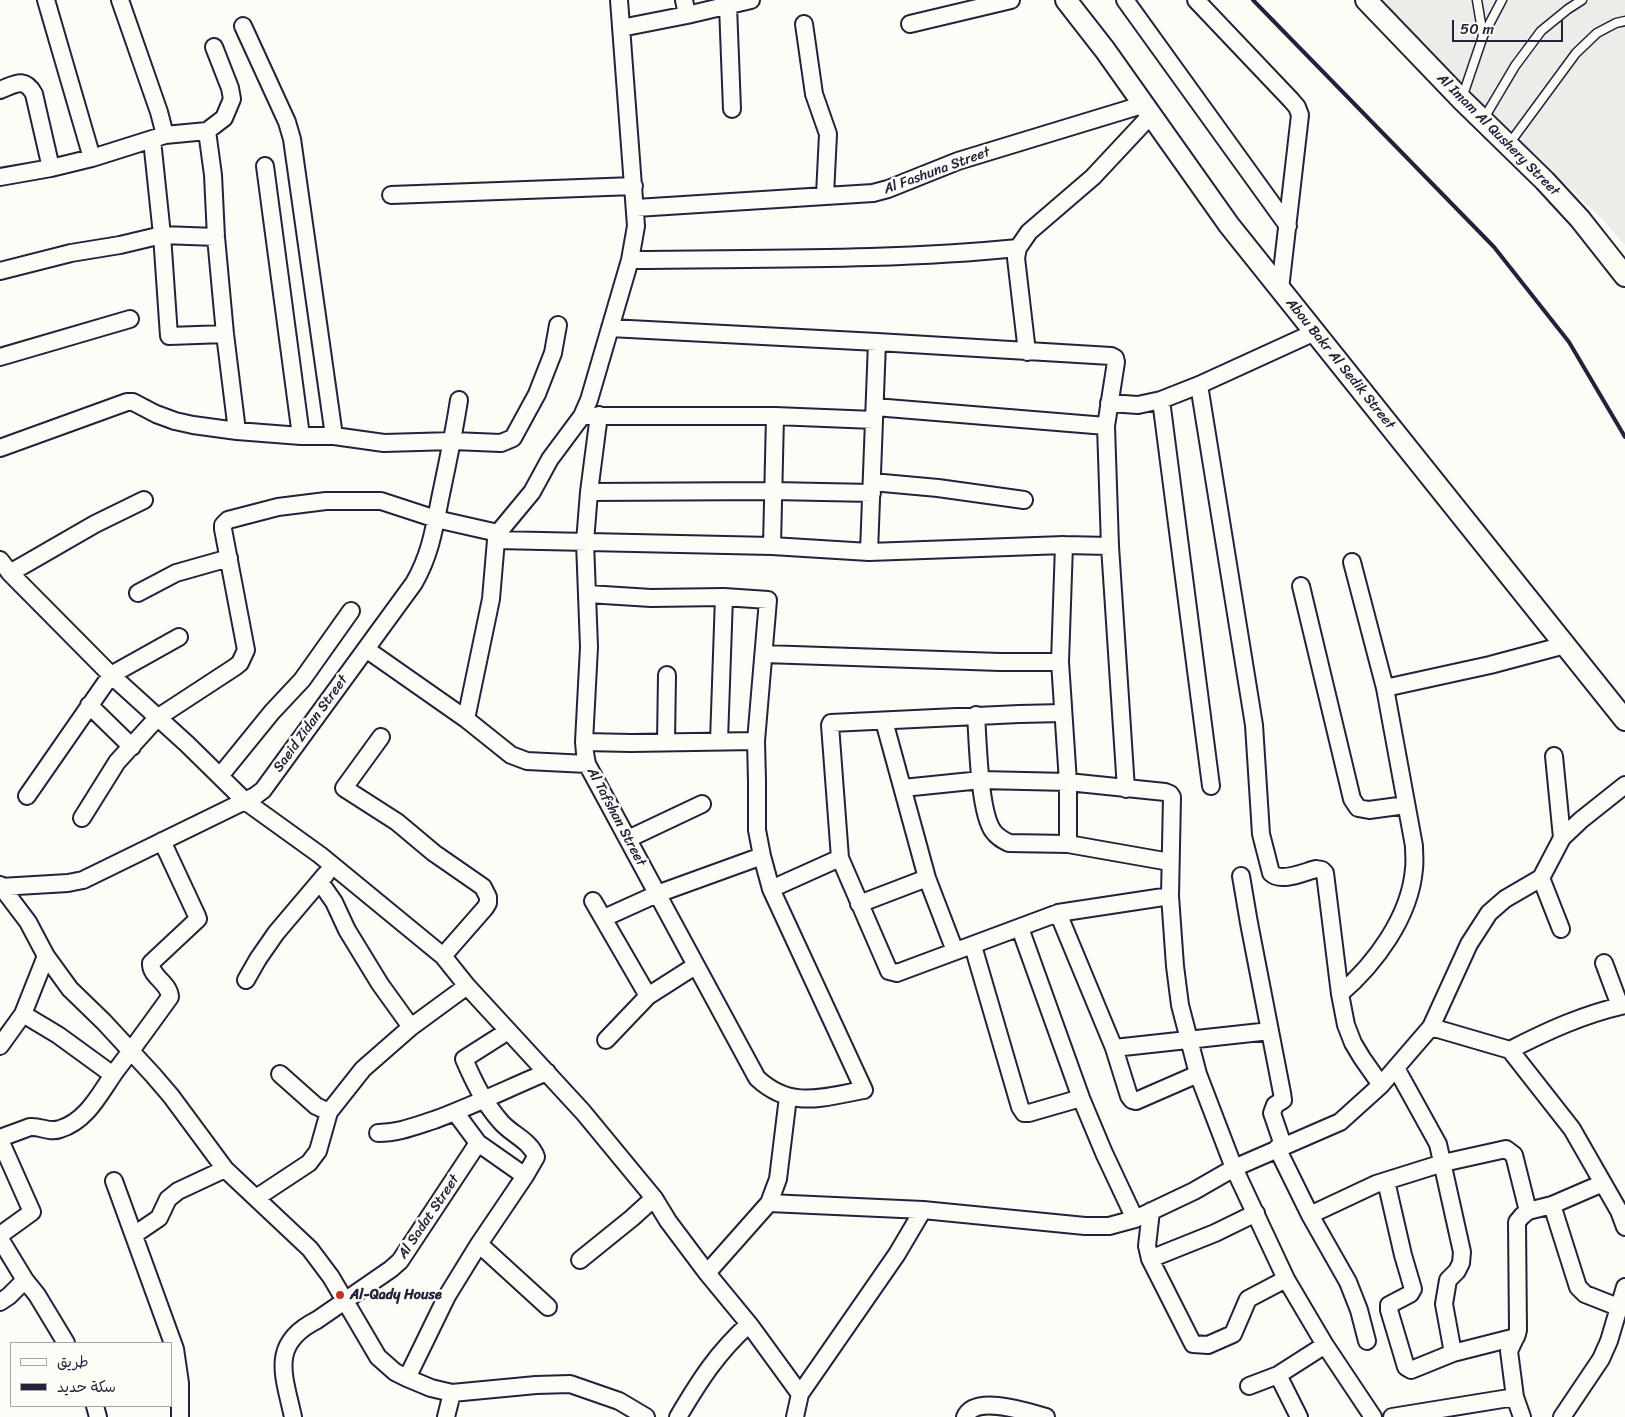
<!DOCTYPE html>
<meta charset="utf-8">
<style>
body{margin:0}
#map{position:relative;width:1625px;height:1417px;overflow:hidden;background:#fdfcf7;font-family:Sriracha,"Playpen Sans Arabic",sans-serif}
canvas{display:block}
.legend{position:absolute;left:10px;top:1342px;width:162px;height:65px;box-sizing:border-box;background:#fdfcf7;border:1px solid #a5a5ac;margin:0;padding:6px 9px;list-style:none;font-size:15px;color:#22223b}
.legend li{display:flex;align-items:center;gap:10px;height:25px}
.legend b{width:25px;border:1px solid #a5a5ac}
.scale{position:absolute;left:1452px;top:20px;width:111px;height:22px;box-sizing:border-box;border:2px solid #22223b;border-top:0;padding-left:6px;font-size:15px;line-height:18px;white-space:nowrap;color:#22223b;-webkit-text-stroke:4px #fdfcf7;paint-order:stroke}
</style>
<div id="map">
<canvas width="1625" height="1417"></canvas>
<ul class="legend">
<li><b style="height:6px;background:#fdfcf7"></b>طريق</li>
<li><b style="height:6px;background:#22223b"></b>سكة حديد</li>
</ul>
<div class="scale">50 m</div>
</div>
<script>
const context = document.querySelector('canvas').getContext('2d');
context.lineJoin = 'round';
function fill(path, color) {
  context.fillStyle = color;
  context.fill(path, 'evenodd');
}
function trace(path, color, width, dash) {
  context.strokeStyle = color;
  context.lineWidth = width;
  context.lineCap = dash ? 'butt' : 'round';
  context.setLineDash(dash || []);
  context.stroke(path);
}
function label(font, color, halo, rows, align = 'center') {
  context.font = font + ' Sriracha,sans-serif';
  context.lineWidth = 5;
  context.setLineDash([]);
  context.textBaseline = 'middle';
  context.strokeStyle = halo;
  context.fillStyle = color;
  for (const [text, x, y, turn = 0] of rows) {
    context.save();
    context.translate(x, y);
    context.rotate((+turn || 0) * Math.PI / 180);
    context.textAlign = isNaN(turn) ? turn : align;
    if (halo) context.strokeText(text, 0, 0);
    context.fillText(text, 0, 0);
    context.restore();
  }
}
fill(new Path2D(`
 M1383,0H1625V245L1601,218L1445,70Z`), '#ecece9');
const service = new Path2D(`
 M1477,0L1483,36
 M1462,98L1483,36L1502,0
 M1483,120L1515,66L1541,31L1568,9L1582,0
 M1509,144L1576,53L1597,33L1616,23L1625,21`);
const minor = new Path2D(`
 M46,0L92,158
 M120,0L159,112L165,135
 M684,0L687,15
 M1125,0L1288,226
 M1196,0L1291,100L1297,107L1300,115L1280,289
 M728,6L732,109
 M804,24L814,94L828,134L825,195
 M910,24L1011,0
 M243,26L287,122L292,139L334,436
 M621,28L687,15L751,0
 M0,90C14,85 24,76 34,94L51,168
 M207,131L213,175L216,237L225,334L237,431
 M152,140L162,235L169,336L225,334
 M265,166L301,436
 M0,177L51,168L92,158L165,135L207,131L224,118L232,99L230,88L214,47
 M391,195L634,186
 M636,208L873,193L888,189L958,161L1142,105
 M630,260C759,258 890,261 1018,248
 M0,271L71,253L120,245L162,235L216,237
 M610,328L877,342L869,552
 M877,342L1111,356L1115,358L1116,362L1106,426L1110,546L1126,789
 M1027,352L1016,258L1018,248L1029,232L1093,177L1150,116
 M0,357L130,319
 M1199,385L1254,725L1261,834L1271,873C1281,883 1304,872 1316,869L1322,870L1325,873L1340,994L1346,1025L1353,1043L1362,1058L1381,1085
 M1109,403L1138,405L1161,400
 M875,407L1106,426
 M589,416H775L874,420
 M0,448L127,402H133L156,414L175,421L193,425L237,431L301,436H334L384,443L453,441L501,443L513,438L537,394L553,353L558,325
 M872,482L938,488L1024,500
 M589,492L773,491L872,493
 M496,540L772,546L869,552L1064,545L1110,546
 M1064,545L1060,662L1068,782V844
 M772,546L775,416
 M0,560L10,573L111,675L187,744L245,801L320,855L443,956L467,986L583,1112L654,1198L668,1221L707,1273L749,1324L800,1394
 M10,573L95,524L144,500
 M1301,586L1352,799L1358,808L1369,810L1406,805
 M138,593L176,573L229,558
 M588,594L651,598L724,597L768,600L756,741L757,781V830L762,856L771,889L864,1090C823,1097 791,1110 757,1078L587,764L585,753L584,742L589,647L585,542L589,492L599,415
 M366,649L466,719L511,755L527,761L587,764
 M764,654L1000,662H1060
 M1385,688L1490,665L1565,645
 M89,705L132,747
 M1063,713L1019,714L831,723L830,725L840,858L889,971L897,973L1058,913L1170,896
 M976,715C978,742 979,811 993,831C997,837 1003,840 1009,843L1068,844L1170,862
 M466,719L491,599L496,540L498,533L532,492L550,459L582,416L589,400L630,260L636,226L619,0
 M884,721L927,878L955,951
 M381,737L344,788L397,822L434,853L483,887L488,897V903L485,908L443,956
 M719,741L724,597
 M584,742L631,743L756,741
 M666,742L667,675
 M1554,756L1562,838
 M220,776L272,712L302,680L351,611
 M1211,786L1161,400L1199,385L1315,332
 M903,788L981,780L1068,782L1165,792L1170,794L1172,797L1170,896L1175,966L1180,1005L1198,1074L1234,1168L1286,1279L1325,1345L1373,1417
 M27,796L111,675L179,637
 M82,818L117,762L157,718L235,667L240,663L246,650L223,529V525L228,520L278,507L326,501H381L436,519L498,533
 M628,839L702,804
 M1241,876L1249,923L1282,1093L1283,1100L1275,1105L1272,1113L1283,1145
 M1541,878L1561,929
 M320,882L334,902L347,930L380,984L411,1027
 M0,885L28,922L46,956L70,989L104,1022L153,1075L171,1096L225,1169L310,1249L331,1277L378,1357L395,1372L407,1378L431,1388L452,1393L536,1385L570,1384L619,1401L646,1417
 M0,887L68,883L83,880L255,796L263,790L414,583C430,555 434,530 440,499C447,466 454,433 459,400
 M771,889L840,858
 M593,901L648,996
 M859,904L927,878
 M1058,913L1114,1048L1129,1096L1132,1100L1136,1101L1198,1074
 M604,918L657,894L762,856
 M1020,928L1081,1098L1104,1153L1135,1219
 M973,946L1020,1107L1024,1113H1029L1081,1098
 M1604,963L1620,1006
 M246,980L258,959L276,933L326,874
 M1340,994C1375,964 1410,917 1414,869C1415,862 1414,854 1414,846L1385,688L1352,562
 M23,1014L58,1035L113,1075
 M1431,1027L1510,1050L1572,1129L1619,1211L1625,1227
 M606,1040L648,996L695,966
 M0,1046L23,1014L46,956
 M1114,1048L1270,1031
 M1510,1050C1547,1031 1584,1014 1625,1005
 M1396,1068L1438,1144L1462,1252L1461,1263L1457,1271L1448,1280L1444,1304L1453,1353
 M280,1074L316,1106L329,1112
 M455,1112L478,1143L525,1176
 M378,1133C398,1133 415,1126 434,1120C472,1106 509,1088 547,1072
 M0,1138L30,1127C41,1126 49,1133 60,1129C87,1121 100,1093 115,1072C134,1047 152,1022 170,997C169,982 150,977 151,963L198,919L197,916L162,841
 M0,1140L32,1212L3,1233L0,1238
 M1277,1148L1310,1215L1348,1282L1359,1310L1367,1341
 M114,1181L175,1349L180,1383V1417
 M1386,1181L1403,1255L1413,1289L1410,1294L1389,1305V1310L1406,1367L1411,1370L1453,1353L1516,1337
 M256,1198L309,1163L318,1151L329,1112L363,1069L411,1027L467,986
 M769,1203L923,1210L1085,1226H1109L1135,1219L1194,1191L1234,1168L1340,1122L1381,1085L1431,1027L1469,944L1489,913L1505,899L1541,878L1562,838L1581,820L1625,785
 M1552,1205L1578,1287L1585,1294L1618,1307
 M1151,1211L1147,1246L1150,1259L1193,1344L1208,1345L1233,1334L1248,1299L1286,1279
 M1310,1215L1376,1184L1443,1163L1506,1149L1514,1155L1528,1211
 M134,1235L159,1218L168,1199L178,1191L225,1169
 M0,1239L25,1280L37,1295L66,1343
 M479,1244L548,1307
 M1150,1259L1215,1233L1256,1213
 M580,1260L632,1218L654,1198
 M707,1273L769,1203L778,1179L788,1097
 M0,1302L9,1296L25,1280
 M1278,1375L1299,1417
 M407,1378L447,1296L479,1244L525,1176L536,1157C531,1141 511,1134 501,1122C484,1103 474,1082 464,1059L508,1031
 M1249,1386L1278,1375L1325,1345
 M95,1406L98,1417
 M293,1417C284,1375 269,1344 317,1320L391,1269L400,1261L478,1143
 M446,1417L452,1393
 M678,1417C700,1380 717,1353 749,1324
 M795,1417L800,1394L897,1254L923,1210
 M965,1417C975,1394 1028,1412 1046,1417
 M1392,1417L1515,1397
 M1522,1417L1515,1397L1509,1351L1517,1334L1518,1330L1517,1222L1522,1216L1528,1211L1552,1205L1603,1183
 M1562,1417L1601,1359L1609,1341L1625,1287`);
const tertiary = new Path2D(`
 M1066,0L1105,50L1229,225L1625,720
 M1366,0L1462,100L1545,181L1580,219L1625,276`);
trace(service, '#22223b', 11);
trace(minor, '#22223b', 20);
trace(tertiary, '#22223b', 24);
trace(service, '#fdfcf7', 8);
trace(minor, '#fdfcf7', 16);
trace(tertiary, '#fdfcf7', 20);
trace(new Path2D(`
 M1253,0L1494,247L1569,342L1625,437`), '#22223b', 4);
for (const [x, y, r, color] of [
 [340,1295,5,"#c8321e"]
]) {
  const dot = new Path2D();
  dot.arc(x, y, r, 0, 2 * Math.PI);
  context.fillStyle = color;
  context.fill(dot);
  trace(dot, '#fdfcf7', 2);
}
label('14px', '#22223b', '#fdfcf7', [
 ["Al Imam Al Qushery Street",1498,135,45],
 ["Al Fashuna Street",937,171,-20],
 ["Abou Bakr Al Sedik Street",1340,364,51],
 ["Saeid Zidan Street",311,724,-54],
 ["Al Tafshan Street",616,817,62],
 ["Al Sadat Street",429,1217,-56]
]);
label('bold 14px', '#22223b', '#fdfcf7', [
 ["Al-Qady House",350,1295]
], 'left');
</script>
